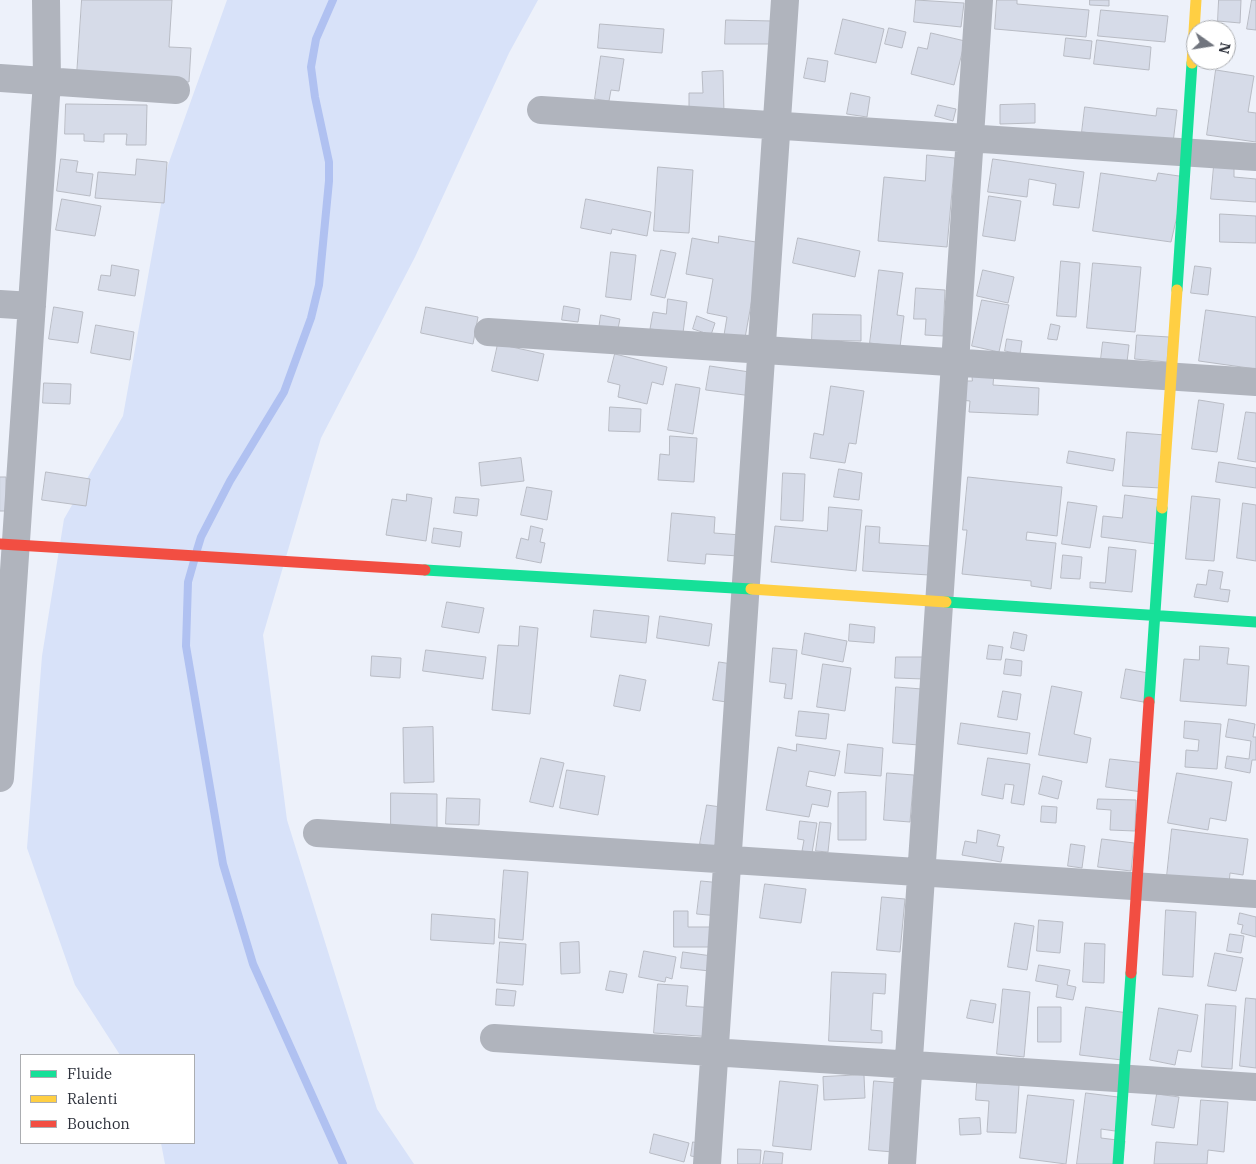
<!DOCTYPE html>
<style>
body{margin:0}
#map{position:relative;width:1256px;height:1164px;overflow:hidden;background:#edf1fa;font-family:"IBM Plex Serif",serif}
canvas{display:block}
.legend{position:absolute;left:20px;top:1054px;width:175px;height:90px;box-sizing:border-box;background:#fff;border:1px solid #abadb1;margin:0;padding:6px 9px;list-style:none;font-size:15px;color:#2e323c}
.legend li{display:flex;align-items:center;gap:10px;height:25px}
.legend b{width:25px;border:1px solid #abadb1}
.north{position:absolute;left:1186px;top:20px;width:50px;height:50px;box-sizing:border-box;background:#fff;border:1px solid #abadb1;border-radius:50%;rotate:103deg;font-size:14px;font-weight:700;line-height:20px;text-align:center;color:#2e323c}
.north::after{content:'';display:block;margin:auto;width:18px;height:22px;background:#71757e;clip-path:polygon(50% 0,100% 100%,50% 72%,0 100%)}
</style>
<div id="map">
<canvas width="1256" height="1164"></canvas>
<ul class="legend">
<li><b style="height:6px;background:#16e098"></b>Fluide</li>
<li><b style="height:6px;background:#ffcf43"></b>Ralenti</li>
<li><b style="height:6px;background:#f24e42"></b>Bouchon</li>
</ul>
<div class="north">N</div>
</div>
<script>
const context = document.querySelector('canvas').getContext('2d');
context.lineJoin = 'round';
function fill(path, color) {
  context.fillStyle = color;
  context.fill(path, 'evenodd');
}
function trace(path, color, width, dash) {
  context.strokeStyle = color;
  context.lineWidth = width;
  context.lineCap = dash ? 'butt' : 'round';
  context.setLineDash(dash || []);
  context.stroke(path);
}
fill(new Path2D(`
 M227,0H538L509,53L415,257L321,438L263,635L287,820L377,1109L414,1164H165L161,1143H194V1055H120L75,985L27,848L42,656L64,519L123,416L168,165Z`), '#d8e2f9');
trace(new Path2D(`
 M197,550L201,537L230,481L284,392L311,318L319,285L329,181V162L315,97L311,67L316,39L333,0
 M194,561L188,582L186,646L223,864L253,964L343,1164`), '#b0c1f1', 8);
const building = new Path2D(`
 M82,0H172L169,47L191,48L189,82L77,75Z
 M916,0L964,3L961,27L914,22Z
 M997,0H1017V4L1089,10L1086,37L995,29Z
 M1090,0H1109V6L1090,5Z
 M1219,0H1241L1240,23L1218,21Z
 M1252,0H1256V30L1247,29Z
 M1101,10L1168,16L1165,42L1098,36Z
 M843,19L884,29L876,63L835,54Z
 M726,20L773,21V44H725Z
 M600,24L664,29L662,53L598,48Z
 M889,28L906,32L902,48L885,44Z
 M931,33L965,41L954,85L911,74L918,47L927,49Z
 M1066,38L1092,41L1090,59L1064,56Z
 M1097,40L1151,47L1149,70L1094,64Z
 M601,56L624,59L619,91L611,90L609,101L595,99Z
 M808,58L828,61L825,82L804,78Z
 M1216,70L1254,76L1248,112L1256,113V142L1207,135Z
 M723,71L724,114L689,115V93H703L702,72Z
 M851,93L870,97L867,117L847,114Z
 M66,104L147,105L146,145H126L127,134H104V142L84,141V134H65Z
 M1035,104V123L1000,124V105Z
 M938,105L956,109L953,121L935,116Z
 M1085,107L1156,116L1157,108L1177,110L1173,143L1082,132Z
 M927,155L955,158L947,247L878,241L884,177L925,181Z
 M61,159L78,161L76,172L93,174L90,196L57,191Z
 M137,159L167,162L164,203L95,198L98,172L135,175Z
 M993,159L1084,172L1079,208L1053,205L1056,184L1029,179L1027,197L988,192Z
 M1214,166L1234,167V177L1256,179V202L1211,199Z
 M658,167L693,170L689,233L654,231Z
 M1101,173L1156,181L1158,173L1186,177L1171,242L1093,231Z
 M989,196L1021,201L1015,241L983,236Z
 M62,199L101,206L95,236L56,230Z
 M586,199L651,212L647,236L612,229L611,234L581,228Z
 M1220,214L1256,216V243L1220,242Z
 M719,236L762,243L745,338L724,335L727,317L707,313L713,279L686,274L692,238L718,243Z
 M798,238L860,251L855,277L793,263Z
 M661,250L676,253L665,298L651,295Z
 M611,252L636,255L631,300L606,297Z
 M1061,261L1080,263L1076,317L1057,316Z
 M1093,263L1141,267L1135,332L1087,328Z
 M112,265L139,270L135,296L98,290L101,275L110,276Z
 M1195,266L1211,268L1208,295L1191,293Z
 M879,270L903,273L897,315L904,316L900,347L870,343Z
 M983,270L1014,277L1008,303L977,296Z
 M916,288L945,290L943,336L925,335L926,319H914Z
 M668,299L687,302L683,333L650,329L653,312L666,314Z
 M982,300L1009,305L999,352L972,346Z
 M564,306L580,309L578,322L562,320Z
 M54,307L83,312L78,343L49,339Z
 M426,307L478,317L473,344L421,333Z
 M1206,310L1256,317V369L1199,361Z
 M813,314L861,315V341L812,340Z
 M601,315L620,319L617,333L599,329Z
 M697,316L715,323L711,335L693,329Z
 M1051,324L1060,326L1057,340L1048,339Z
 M96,325L134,332L130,360L91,353Z
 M1137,335L1169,337L1167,362L1135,359Z
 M1007,339L1022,341L1020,354L1005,351Z
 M1103,342L1129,345L1127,362L1101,359Z
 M498,344L544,354L538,381L492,371Z
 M615,354L667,367L663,385L652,382L647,404L618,397L620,385L608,382Z
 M710,366L756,373L752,396L706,390Z
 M972,372L994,373L993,385L1039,388L1038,415L969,412L970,401L960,400L961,381H972Z
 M44,383L71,384L70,404L43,403Z
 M676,384L700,388L693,434L668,430Z
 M831,386L864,391L856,444L849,443L845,463L810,458L814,433L823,435Z
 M1199,400L1224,404L1217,452L1192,449Z
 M610,407L641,409L640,432L609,431Z
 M1246,412L1256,413V462L1238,459Z
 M1127,432L1165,435L1161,488L1123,486Z
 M670,436L697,438L694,482L658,480L660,454L669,455Z
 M1069,451L1115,459L1113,471L1067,463Z
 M521,458L524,481L481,486L479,463Z
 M1219,462L1256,468V488L1216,482Z
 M839,469L862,473L859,500L834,497Z
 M46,472L90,479L86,506L42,500Z
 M783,473L805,474L803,521L781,520Z
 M0,477H6V511H0Z
 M968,477L1062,487L1057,536L1027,532L1026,540L1056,543L1051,589L1031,586V581L962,574L967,530H963Z
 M527,487L552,491L547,520L521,515Z
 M407,494L432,498L426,541L386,535L392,499L406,501Z
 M1125,495L1162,500L1156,544L1101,537L1103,516L1122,518Z
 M1192,496L1220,499L1214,561L1186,559Z
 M456,497L479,499L477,516L454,513Z
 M1068,502L1097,506L1090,548L1062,544Z
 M1243,503L1256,505V561L1237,558Z
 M829,507L862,510L856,571L771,562L775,526L827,531Z
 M672,513L715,517L714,533L741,535L739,556L706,554L705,564L668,561Z
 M531,526L543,529L540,542L545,543L541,563L516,558L521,538L528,540Z
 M866,526L880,527L879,543L931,546L929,575L863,571Z
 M434,528L462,532L460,547L432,543Z
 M1109,547L1136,550L1132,592L1090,588V582L1105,583Z
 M1063,555L1082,557L1080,579L1061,578Z
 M1209,570L1223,572L1220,589L1230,590L1228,602L1194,597L1197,584L1206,585Z
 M447,602L484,608L479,633L442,627Z
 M594,610L649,616L646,643L591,637Z
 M660,616L712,624L709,646L657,638Z
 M850,624L875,627L874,643L849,641Z
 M520,626L538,628L530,714L492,710L498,645L518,646Z
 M1014,632L1027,635L1024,651L1011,648Z
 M805,633L847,641L843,662L802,654Z
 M989,645L1003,647L1001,660L987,659Z
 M1200,646L1229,648L1227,664L1249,666L1246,706L1180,701L1184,659L1199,660Z
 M773,648L797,650L792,699L784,698L786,684L770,682Z
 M426,650L486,657L483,679L423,671Z
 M372,656L401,658L400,678L371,676Z
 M896,657H924V679L895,678Z
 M1006,659L1022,661L1021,676L1004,674Z
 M719,662L745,666L740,704L713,700Z
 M823,664L851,668L845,711L817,707Z
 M1126,669L1154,674L1149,703L1121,698Z
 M620,675L646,680L640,711L614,706Z
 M1052,686L1082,692L1074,734L1091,738L1087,763L1039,755Z
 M896,687L922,689L919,745L893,743Z
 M1003,691L1021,694L1017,720L998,717Z
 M799,711L829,714L826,739L796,736Z
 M1229,719L1255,724L1253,737H1256V760H1252L1250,773L1225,768L1227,756L1249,759L1251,741L1226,737Z
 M1185,721L1221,724L1217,769L1185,767L1186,750L1198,751L1199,740L1184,738Z
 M961,723L1030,733L1027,754L958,744Z
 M433,727L434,782L404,783L403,728Z
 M797,744L840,751L835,776L809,771L806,786L831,791L828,807L812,804L809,817L766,810L778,747L796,751Z
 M848,744L883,748L881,776L845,773Z
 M541,758L564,763L553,807L530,802Z
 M988,758L1030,764L1024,805L1011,803L1014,785L1005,784L1003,799L982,795Z
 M1110,759L1146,763L1142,792L1106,787Z
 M567,770L605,776L598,815L560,808Z
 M887,773L914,775L910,822L884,820Z
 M1177,773L1232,782L1226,821L1210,818L1208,830L1168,823Z
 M1043,776L1062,781L1058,799L1039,794Z
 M866,792V840H838V793Z
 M391,793L437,794V834L391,833Z
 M447,798L480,799L479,825L446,824Z
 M1098,799L1136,800L1135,831L1110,830L1111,810L1097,809Z
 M707,805L734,809L728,849L700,844Z
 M1042,806L1057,807L1056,823L1041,822Z
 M800,821L817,823L812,853L802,851L804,840L798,839Z
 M820,822L831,823L828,852L816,851Z
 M1172,829L1248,839L1243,875L1230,873L1229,884L1167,876Z
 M978,830L1000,835L997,846L1004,847L1001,862L962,855L965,841L976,843Z
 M1102,839L1134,843L1131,871L1098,867Z
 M1071,844L1085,846L1082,868L1068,866Z
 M504,870L528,872L523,940L499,938Z
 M701,881L722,883L719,916L697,914Z
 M765,884L806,889L801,923L760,918Z
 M882,897L905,899L900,952L877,950Z
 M1166,910L1196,912L1193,977L1163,975Z
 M674,911H688V927H717V947H674Z
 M1240,913L1256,917V937L1241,933L1243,925L1238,924Z
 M432,914L495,919L494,944L431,940Z
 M1039,920L1063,922L1060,953L1037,951Z
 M1015,923L1034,926L1027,970L1008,967Z
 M1230,934L1244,936L1241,953L1227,951Z
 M500,942L526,944L523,985L497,983Z
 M579,942L580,973L561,974L560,943Z
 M1085,943L1105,944L1104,983L1083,982Z
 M644,951L676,957L672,979L666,977L665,982L639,977Z
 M683,952L712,956L710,971L681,968Z
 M1215,953L1243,958L1236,991L1208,986Z
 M1039,965L1070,970L1067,985L1076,987L1073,1000L1056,997L1058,985L1036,981Z
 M610,971L627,974L623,993L606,990Z
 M832,972L886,974L885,994L873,993L871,1030L882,1031V1043L829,1041Z
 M658,984L688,986L686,1006L716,1008L714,1037L654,1033Z
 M497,989L516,991L514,1006L496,1005Z
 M1003,989L1030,992L1024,1057L997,1054Z
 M1246,998L1256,999V1068L1240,1066Z
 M971,1000L996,1004L993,1023L967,1018Z
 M1206,1004L1236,1006L1232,1069L1202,1067Z
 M1038,1007H1061V1042H1038Z
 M1086,1007L1128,1013L1122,1060L1080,1055Z
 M1159,1008L1198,1015L1191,1052L1178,1050L1175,1065L1150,1060Z
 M864,1075L865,1098L824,1100L823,1077Z
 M780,1081L818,1085L811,1150L773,1146Z
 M874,1081L899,1083L893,1152L869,1150Z
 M977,1083L1019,1085L1016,1133L987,1132L989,1101L976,1100Z
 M1086,1093L1126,1098L1122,1132L1101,1129V1138L1125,1141L1122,1164H1077Z
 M1157,1094L1179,1097L1174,1128L1152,1125Z
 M1028,1095L1074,1100L1066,1164L1020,1158Z
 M1201,1100L1228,1102L1224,1152L1208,1150L1207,1164H1154L1156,1142L1197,1145Z
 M980,1118L981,1134L960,1135L959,1119Z
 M654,1134L689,1143L684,1162L650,1153Z
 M693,1142L704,1144L702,1158L691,1156Z
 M738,1149L761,1150L760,1164H738Z
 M765,1151L783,1153L782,1164H763Z`);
fill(building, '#d6dbe8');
trace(building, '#b8bbc4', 1);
trace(new Path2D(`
 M0,78L176,90
 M541,110L1256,157
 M0,304L32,306
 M488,332L1256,382
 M0,778L47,81L46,0
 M317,833L1256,894
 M494,1038L1256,1087
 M707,1164L785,0
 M902,1164L979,0`), '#b0b4bd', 28);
trace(new Path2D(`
 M1177,290L1192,63
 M425,570L751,589
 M946,602L1256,622
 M1149,702L1162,508
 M1118,1164L1131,973`), '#16e098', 11);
trace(new Path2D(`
 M1192,63L1196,0
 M1162,508L1177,290
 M751,589L946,602`), '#ffcf43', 11);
trace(new Path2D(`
 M0,544L425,570
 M1131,973L1149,702`), '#f24e42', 11);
</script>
